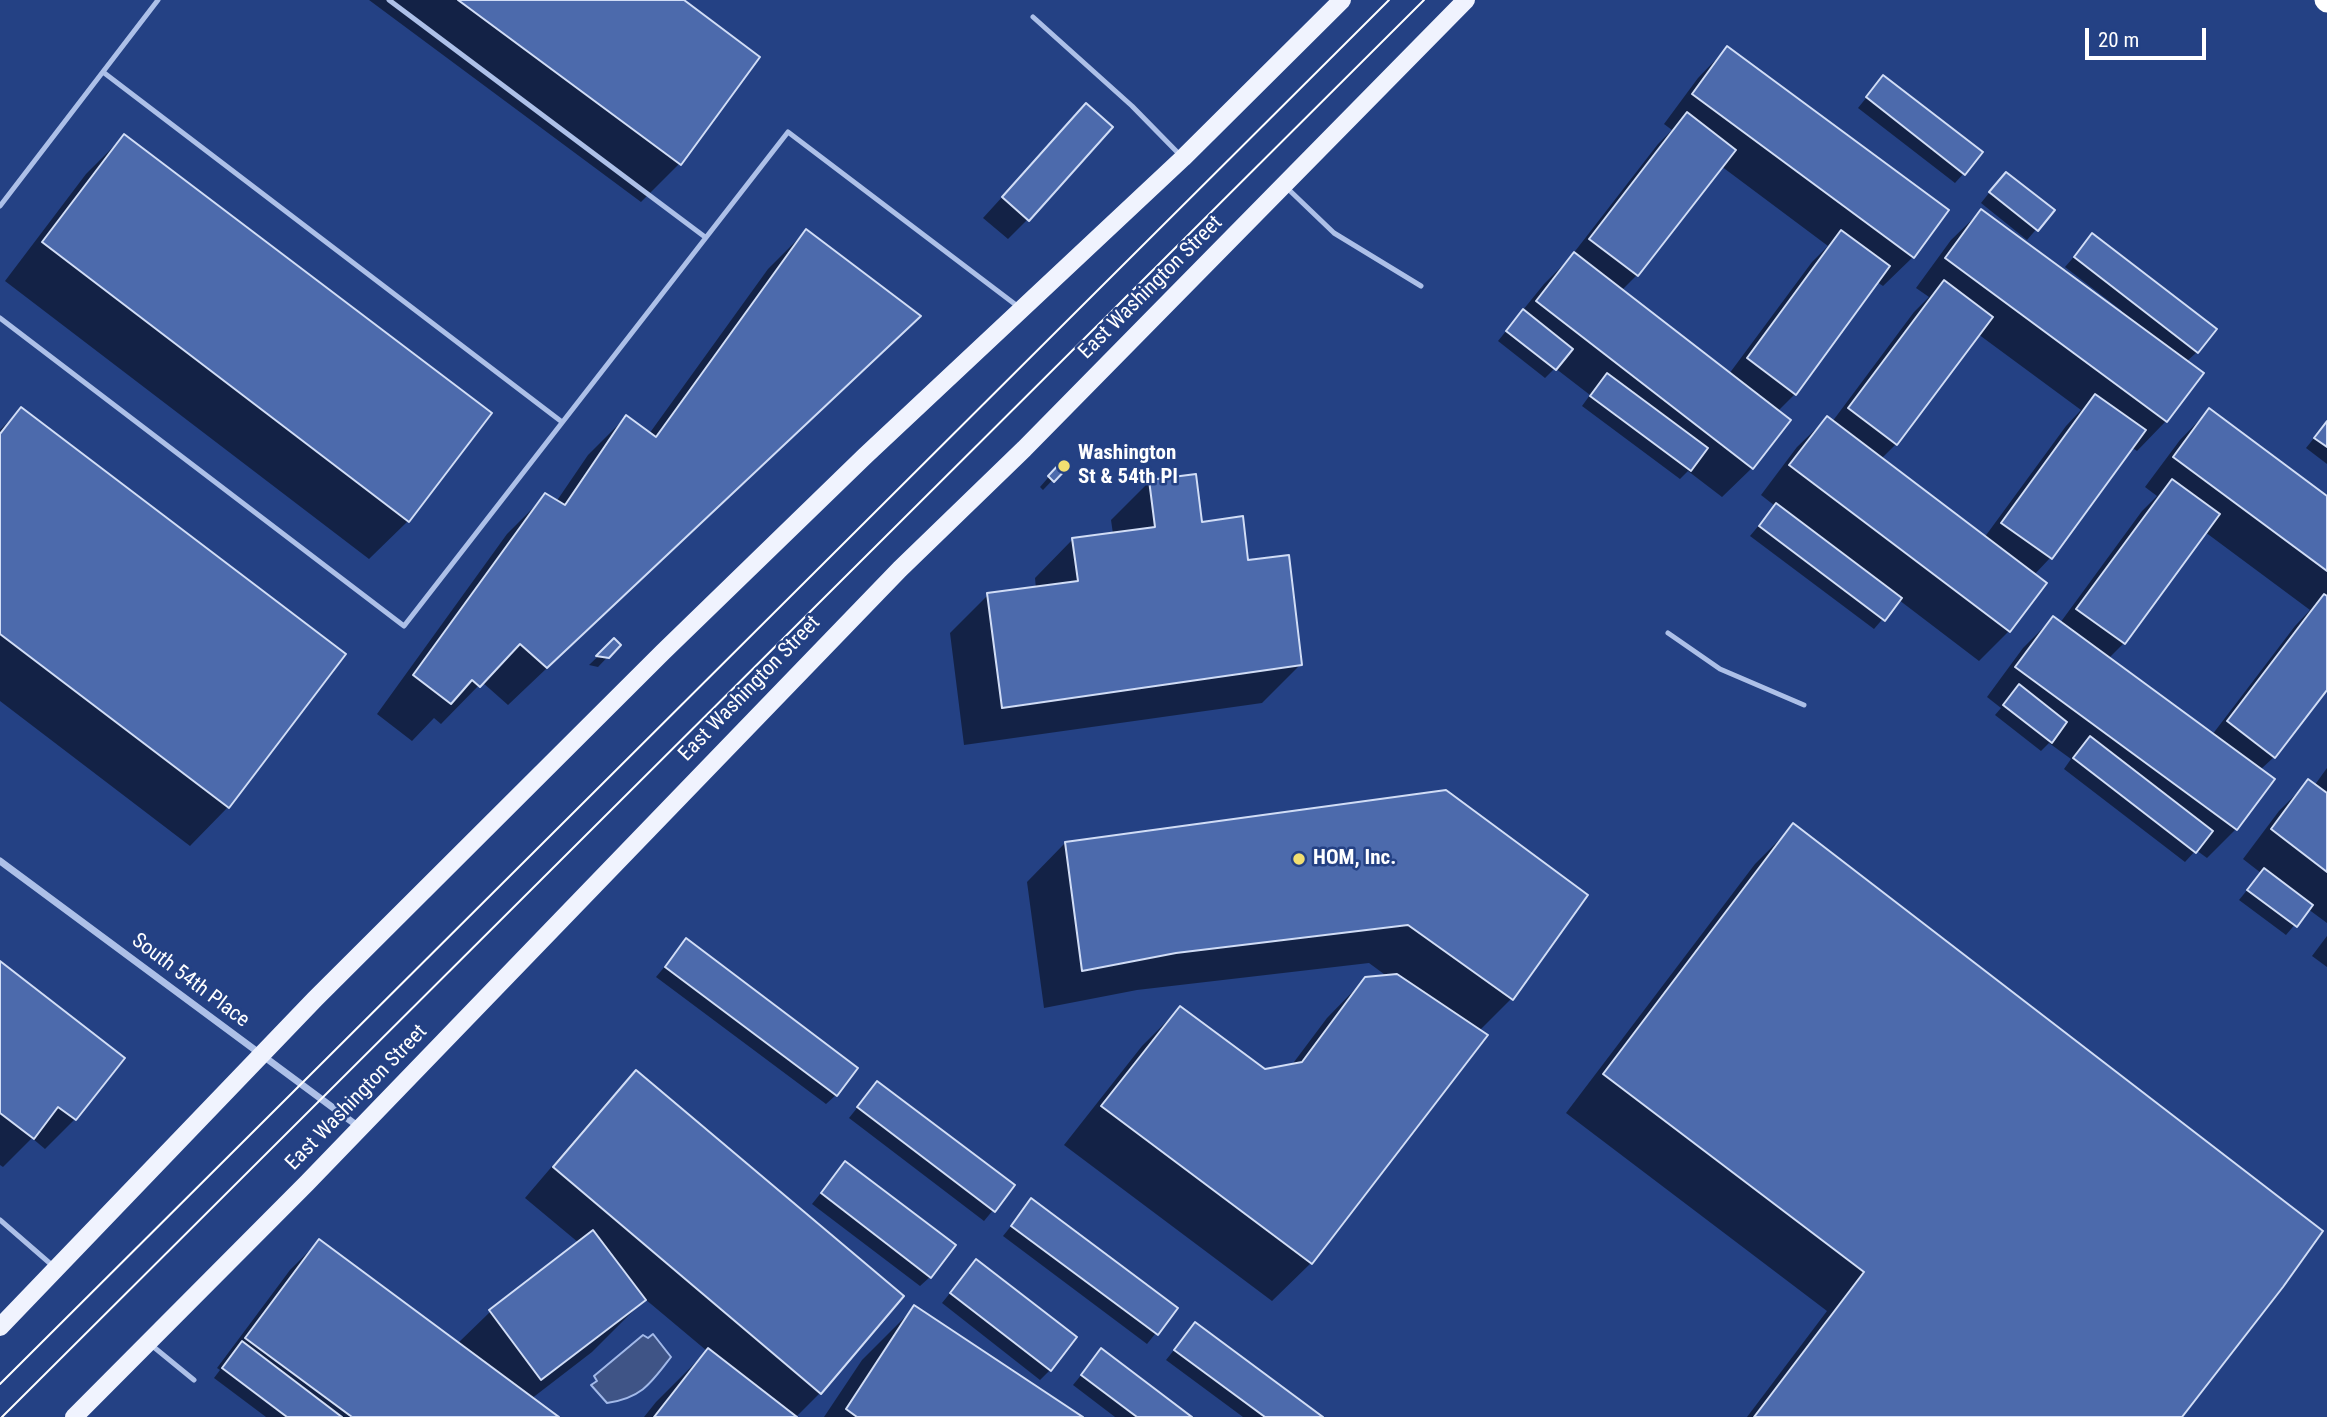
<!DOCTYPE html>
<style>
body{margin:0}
#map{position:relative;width:2327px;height:1417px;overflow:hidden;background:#244184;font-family:"Roboto Condensed",sans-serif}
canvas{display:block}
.scale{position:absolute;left:2085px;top:28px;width:121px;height:32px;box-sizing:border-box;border:4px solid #fff;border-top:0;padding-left:9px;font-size:21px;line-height:24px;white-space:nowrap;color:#fff;-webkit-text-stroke:5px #244184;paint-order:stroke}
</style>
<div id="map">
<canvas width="2327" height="1417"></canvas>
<div class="scale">20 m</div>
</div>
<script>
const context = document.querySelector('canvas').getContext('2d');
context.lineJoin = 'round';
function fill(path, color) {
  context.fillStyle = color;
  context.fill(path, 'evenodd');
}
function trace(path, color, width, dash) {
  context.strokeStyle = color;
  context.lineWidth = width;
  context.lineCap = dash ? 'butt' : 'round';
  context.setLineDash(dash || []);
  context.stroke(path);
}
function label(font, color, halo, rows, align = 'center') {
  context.font = font + ' "Roboto Condensed",sans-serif';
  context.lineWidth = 5;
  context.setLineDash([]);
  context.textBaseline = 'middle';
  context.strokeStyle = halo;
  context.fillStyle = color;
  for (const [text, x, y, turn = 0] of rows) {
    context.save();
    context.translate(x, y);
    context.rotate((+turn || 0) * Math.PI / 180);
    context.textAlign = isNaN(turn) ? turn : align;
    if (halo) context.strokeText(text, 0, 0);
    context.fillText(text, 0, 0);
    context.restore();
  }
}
const water = new Path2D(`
 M653,1334L671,1357C651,1383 642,1398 607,1403L591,1385L597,1381L594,1376L643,1335L648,1338Z`);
fill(water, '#3f5486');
trace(water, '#a2b9e9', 2);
fill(new Path2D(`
 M369,0H681L679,164L641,202Z
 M1727,48L1913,257L1883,286L1877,282L1795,394L1777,412L1752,468L1722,497L1688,471L1680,479L1582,406L1590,395L1555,368L1545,378L1498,341L1544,284L1569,259L1658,144L1672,130L1664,124L1698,78ZM1721,166L1828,246L1812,262L1729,374L1621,291L1637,275Z
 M1883,77L1964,173L1955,183L1858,108Z
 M1086,105L1028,219L1008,239L983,218Z
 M124,136L408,521L369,559L5,281L86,174Z
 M1997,183L2052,211L2027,240L1981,203Z
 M1981,211L2120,314L2122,311L2065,267L2092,236L2197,352L2186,362L2166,421L2137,451L2131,447L2050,558L2034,575L2045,584L2009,631L1979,661L1899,600L1874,629L1750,536L1775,506L1761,495L1797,447L1827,418L1832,422L1914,312L1929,297L1916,288L1951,240ZM1978,334L2081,410L2066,426L1984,538L1881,459L1896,444Z
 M806,231L918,316L508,705L482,682L441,724L434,718L412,741L377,714L507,534L546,495L556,502L588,455L626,417L649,434L768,269Z
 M21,409L344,655L228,807L190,846L0,701V430Z
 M2209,410L2327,498V687L2274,757L2260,770L2236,829L2207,858L2196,850L2185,862L2064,769L2071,759L2049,743L2041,751L1995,715L2001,708L1987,697L2023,648L2053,618L2060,623L2142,511L2157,496L2145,487L2180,440ZM2205,532L2310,610L2295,626L2212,735L2108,659L2124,643Z
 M2327,422V464L2306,448Z
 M1066,466L1043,490L1040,487L1053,472Z
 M1149,482L1200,524L1300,665L1262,703L964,745L950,633L988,595L1036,589L1035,578L1073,539L1113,534L1111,520Z
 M614,641L619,645L598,667L589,665Z
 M2327,768V923L2308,909L2286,935L2239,900L2261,873L2243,859L2279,811L2308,782L2314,786Z
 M1793,826L2180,1417H1747L1827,1311L1566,1113L1755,864Z
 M1065,843L1586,896L1511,999L1479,1031L1486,1036L1311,1263L1272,1301L1064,1145L1142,1046L1180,1008L1265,1071L1291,1066L1327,1018L1365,979L1388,977L1369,963L1137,990L1044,1008L1027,882Z
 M2327,936V967L2312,956Z
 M686,941L836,1095L826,1104L656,977Z
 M0,963L122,1058L75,1119L45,1149L32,1138L3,1167L0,1165Z
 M636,1072L820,1393L796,1417H644L656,1402L707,1351L645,1299L592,1352L531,1399L556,1417H266L214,1378L220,1370L217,1368L290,1270L319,1241L457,1344L490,1312L579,1243L525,1198L607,1102Z
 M877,1083L1013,1186L984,1221L849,1118Z
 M845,1163L930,1277L920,1286L812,1204Z
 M1032,1200L1176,1308L1147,1344L1003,1236Z
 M976,1261L1050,1370L1040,1380L942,1303Z
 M914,1308L1080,1417H824L862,1360Z
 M1195,1324L1320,1417H1243L1166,1360Z
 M1101,1351L1189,1417H1115L1073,1385Z`), '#0007');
const building = new Path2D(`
 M458,0H684L760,57L681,165Z
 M1727,46L1949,210L1914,258L1692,94Z
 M1883,75L1983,152L1965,175L1866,97Z
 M1086,103L1113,127L1029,221L1002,197Z
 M1687,112L1736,150L1638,276L1589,239Z
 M124,134L492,413L409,522L42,242Z
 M2006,172L2055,210L2038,231L1989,192Z
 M1981,209L2204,373L2167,422L1945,258Z
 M806,229L921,316L547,668L520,644L480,687L472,680L451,704L413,675L545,493L565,505L626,415L656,437Z
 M1841,230L1890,266L1796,395L1747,358Z
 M2092,233L2217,329L2198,353L2074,257Z
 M1574,252L1791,420L1753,469L1536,301Z
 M1944,280L1993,317L1897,445L1848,408Z
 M1523,309L1573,349L1556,370L1506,331Z
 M1607,373L1708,448L1691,471L1590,396Z
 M2095,394L2146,430L2052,559L2001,523Z
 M21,407L346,654L229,808L0,634V434Z
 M2209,408L2327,496V571L2173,457Z
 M1827,416L2047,583L2010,632L1789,465Z
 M2327,421V447L2314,438Z
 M1063,460L1069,466L1054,482L1048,476Z
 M1196,474L1202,522L1243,516L1248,560L1289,555L1302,665L1002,708L987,593L1078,581L1072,538L1155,527L1149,480Z
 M2172,479L2220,514L2125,644L2076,609Z
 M1776,503L1902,598L1885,621L1759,526Z
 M2324,594L2327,596V690L2275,758L2227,721Z
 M2053,616L2275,779L2237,830L2015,667Z
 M614,638L621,645L609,658L596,656Z
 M2019,684L2067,722L2052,743L2003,705Z
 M2090,736L2213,831L2196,853L2073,758Z
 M2308,779L2327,793V872L2271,829Z
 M1446,790L1588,895L1513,1000L1408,925L1176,953L1082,971L1065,842Z
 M1793,823L2323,1231L2283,1287L2182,1417H1754L1864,1272L1603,1074Z
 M2264,868L2313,905L2297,927L2247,890Z
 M686,938L858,1068L837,1096L665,967Z
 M0,961L125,1058L76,1120L58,1107L34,1139L0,1113Z
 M1397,974L1488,1035L1312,1264L1101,1106L1180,1006L1265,1069L1302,1062L1365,977Z
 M636,1070L904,1296L821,1394L553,1167Z
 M877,1081L1015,1185L995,1212L857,1107Z
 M845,1161L956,1245L931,1278L821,1193Z
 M1031,1198L1178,1308L1158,1335L1011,1226Z
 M593,1230L646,1300L541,1380L489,1310Z
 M319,1239L559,1417H352L245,1338Z
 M976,1259L1077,1337L1051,1371L950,1293Z
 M914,1305L1083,1417H857L846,1409Z
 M1195,1322L1323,1417H1265L1174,1350Z
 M242,1341L342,1417H287L222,1368Z
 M708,1348L797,1417H654Z
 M1101,1348L1192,1417H1137L1081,1375Z`);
fill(building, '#4c6aac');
trace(building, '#d1ddf6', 2);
trace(new Path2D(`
 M389,0L705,237
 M1033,17L1132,106L1181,156
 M103,72L562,422
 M1286,187L1334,233L1421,286
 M0,206L158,0
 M0,318L404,626L788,132L1020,308
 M1668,633L1720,669L1804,705
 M0,1220L53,1266
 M150,1344L194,1380`), '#adc0e8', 5);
trace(new Path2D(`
 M0,861L359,1127`), '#adc0e8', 7);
trace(new Path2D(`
 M0,1327L315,999L663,652L865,456L1183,158L1342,0
 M74,1417L307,1183L900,569L1024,449L1466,0`), '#f0f3fe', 18);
trace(new Path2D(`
 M2325,0L2327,2`), '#fff', 21);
trace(new Path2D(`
 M0,1384L1389,0
 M2,1417L1424,0`), '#fff', 2);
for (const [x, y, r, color] of [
 [1064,466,7,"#f2df71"],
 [1299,859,7,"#f2df71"]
]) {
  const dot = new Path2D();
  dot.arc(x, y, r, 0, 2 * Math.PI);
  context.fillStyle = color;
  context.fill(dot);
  trace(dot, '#244184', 2.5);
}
label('21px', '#fff', '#244184', [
 ["East Washington Street",1151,288,-45],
 ["East Washington Street",750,689,-46],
 ["South 54th Place",190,981,37],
 ["East Washington Street",357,1098,-46]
]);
label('bold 21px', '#fff', '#244184', [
 ["Washington",1078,454],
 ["St & 54th Pl",1078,478],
 ["HOM, Inc.",1313,859]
], 'left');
</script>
